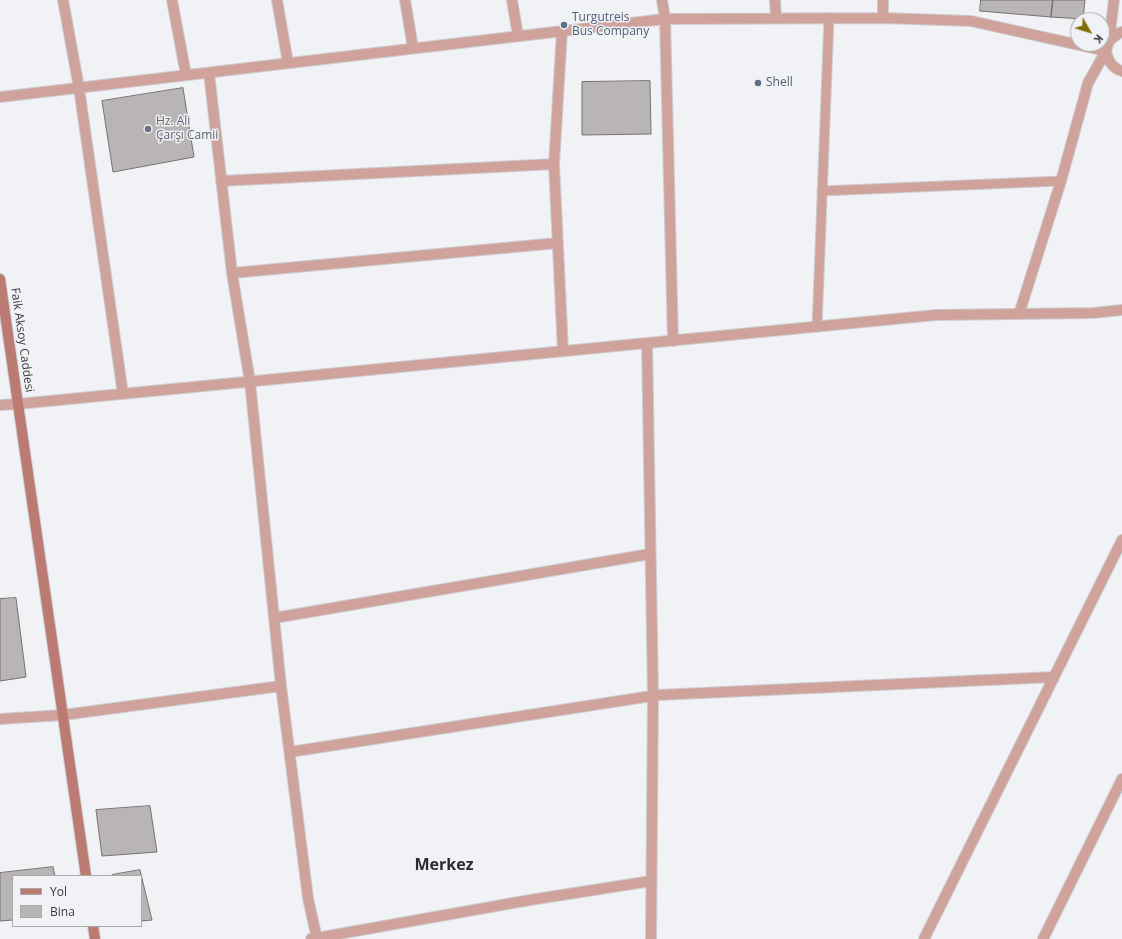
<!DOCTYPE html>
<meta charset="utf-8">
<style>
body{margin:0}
#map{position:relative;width:1122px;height:939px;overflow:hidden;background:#f1f2f5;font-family:"Open Sans",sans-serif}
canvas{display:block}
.legend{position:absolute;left:12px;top:875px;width:130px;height:52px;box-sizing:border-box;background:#f1f2f5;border:1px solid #a8a9ab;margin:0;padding:5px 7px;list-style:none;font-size:12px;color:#3b3b3c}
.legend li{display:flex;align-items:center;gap:8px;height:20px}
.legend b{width:20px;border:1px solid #a8a9ab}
.north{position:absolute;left:1070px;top:12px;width:40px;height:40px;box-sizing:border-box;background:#f1f2f5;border:1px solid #a8a9ab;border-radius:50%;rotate:129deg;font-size:11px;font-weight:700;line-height:16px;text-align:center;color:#3b3b3c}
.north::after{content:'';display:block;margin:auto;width:14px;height:18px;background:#816c07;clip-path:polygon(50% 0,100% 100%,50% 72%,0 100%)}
</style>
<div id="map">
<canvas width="1122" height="939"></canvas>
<ul class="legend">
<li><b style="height:5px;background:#bb7b72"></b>Yol</li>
<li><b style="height:11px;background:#b9b5b4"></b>Bina</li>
</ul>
<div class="north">K</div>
</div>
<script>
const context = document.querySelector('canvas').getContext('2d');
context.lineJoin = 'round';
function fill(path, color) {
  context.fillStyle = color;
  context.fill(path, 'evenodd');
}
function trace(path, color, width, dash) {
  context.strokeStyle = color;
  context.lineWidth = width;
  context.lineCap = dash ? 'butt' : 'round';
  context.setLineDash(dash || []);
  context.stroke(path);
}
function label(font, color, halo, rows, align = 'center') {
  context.font = font + ' "Open Sans",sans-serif';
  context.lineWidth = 3;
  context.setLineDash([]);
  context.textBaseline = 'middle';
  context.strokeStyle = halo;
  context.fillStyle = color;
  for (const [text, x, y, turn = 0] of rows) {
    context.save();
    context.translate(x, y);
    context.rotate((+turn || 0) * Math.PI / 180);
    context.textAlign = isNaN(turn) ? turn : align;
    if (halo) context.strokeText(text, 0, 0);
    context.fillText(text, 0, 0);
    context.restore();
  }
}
const building = new Path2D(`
 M981,0H1053L1051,17L980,11Z
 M1053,0H1085L1083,19L1051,17Z
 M650,81L651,134L582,135V82Z
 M183,88L194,157L113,172L102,101Z
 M16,598L26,677L0,681V599Z
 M150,806L157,852L102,856L96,810Z
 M53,867L55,876H13V920L0,921V873Z
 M140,870L152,920L141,921V876H112V875Z`);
fill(building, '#b9b5b4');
trace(building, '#747170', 1);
const lane = new Path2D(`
 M822,191L1061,181
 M817,327L829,18`);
const street = new Path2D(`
 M63,0L79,88L123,394
 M172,0L186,75
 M277,0L288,63
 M405,0L413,48
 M512,0L518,36
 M662,0L665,19L673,341
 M775,0L776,18
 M883,18V0
 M562,31L554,164L563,351
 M1109,41L1114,0
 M1106,51C1108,61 1112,68 1122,71
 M209,73L232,273L250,382L281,686L308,898L317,939
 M0,97L665,19L883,18L971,21L1106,51
 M221,181L554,164
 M232,273L558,243
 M1019,314L1061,181L1088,83L1106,51L1109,41L1119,33L1122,32
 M647,343L653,695L651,939
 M0,405L18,404L936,315L1093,313L1122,310
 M274,618L650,554
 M0,719L63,715L281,686
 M290,752L658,695L1054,677
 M311,939L530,900L651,881
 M924,939L1122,540
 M1043,939L1122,779`);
const secondary = new Path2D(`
 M0,279L86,876
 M93,926L95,939`);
trace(lane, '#cdcdd0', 11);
trace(street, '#cdcdd0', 12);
trace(secondary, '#cdcdd0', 12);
trace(lane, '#cfa39c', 9);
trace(street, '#cfa39c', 10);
trace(secondary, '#bb7b72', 10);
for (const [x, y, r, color] of [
 [564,25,4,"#5c6f8a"],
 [758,83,4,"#5c6f8a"],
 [148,129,4,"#6b7280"]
]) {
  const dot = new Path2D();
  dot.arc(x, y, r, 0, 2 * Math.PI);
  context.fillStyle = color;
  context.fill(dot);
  trace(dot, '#f1f2f5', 1.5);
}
label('12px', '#4e5e75', '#f1f2f5', [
 ["Turgutreis",572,18],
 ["Bus Company",572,32],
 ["Shell",766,83]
], 'left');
label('12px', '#5b616d', '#f1f2f5', [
 ["Hz. Ali",156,122],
 ["Çarşı Camii",156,136]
], 'left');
label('12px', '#3b3b3c', '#f1f2f5', [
 ["Faik Aksoy Caddesi",22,340,82]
]);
label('bold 16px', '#292a2c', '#f1f2f5', [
 ["Merkez",444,865]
]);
</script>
